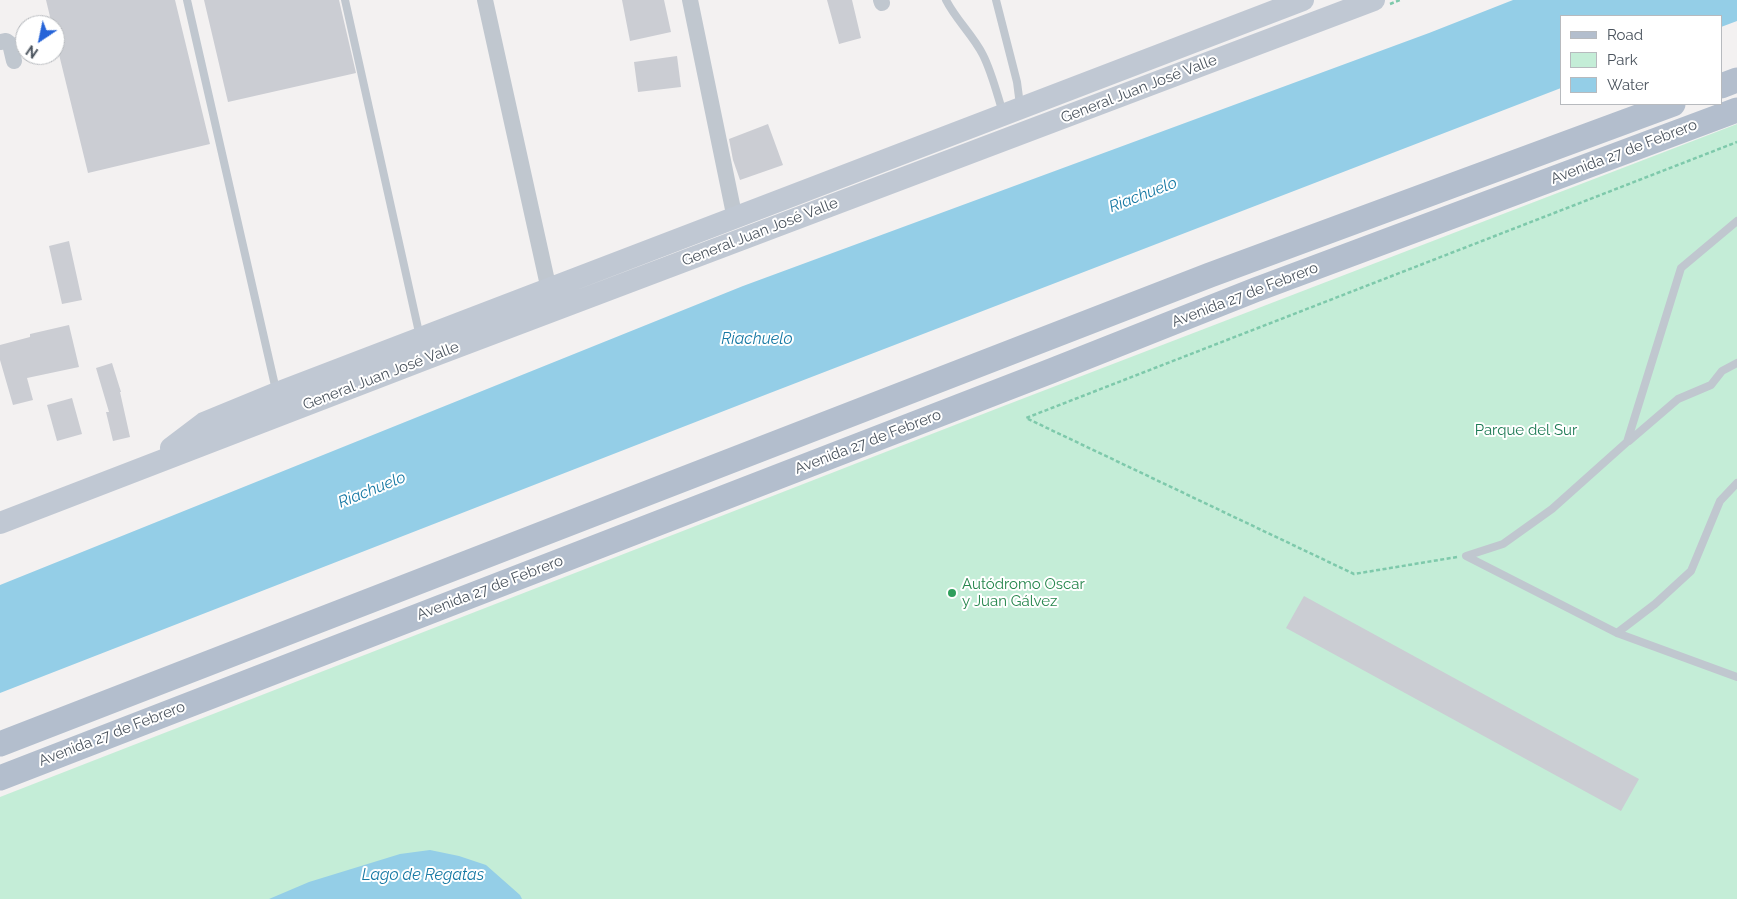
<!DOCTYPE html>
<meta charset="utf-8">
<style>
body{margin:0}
#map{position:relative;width:1737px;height:899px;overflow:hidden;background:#f3f1f1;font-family:Raleway,sans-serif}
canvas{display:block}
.legend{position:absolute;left:1560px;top:15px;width:162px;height:90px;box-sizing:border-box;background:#fff;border:1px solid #b7babe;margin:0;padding:6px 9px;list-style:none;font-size:15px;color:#4a535d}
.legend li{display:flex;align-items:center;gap:10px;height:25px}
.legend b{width:25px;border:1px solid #b7babe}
.north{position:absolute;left:15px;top:15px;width:50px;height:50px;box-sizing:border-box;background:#fff;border:1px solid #b7babe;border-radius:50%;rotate:214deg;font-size:14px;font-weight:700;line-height:20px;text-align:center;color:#4a535d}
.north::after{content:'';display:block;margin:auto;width:18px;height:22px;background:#2664d8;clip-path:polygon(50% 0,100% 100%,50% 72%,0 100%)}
</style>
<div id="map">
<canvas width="1737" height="899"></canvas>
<ul class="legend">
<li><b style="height:6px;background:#b3becd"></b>Road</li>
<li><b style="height:14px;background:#c4edd7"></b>Park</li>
<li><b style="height:14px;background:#94cee7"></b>Water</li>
</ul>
<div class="north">N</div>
</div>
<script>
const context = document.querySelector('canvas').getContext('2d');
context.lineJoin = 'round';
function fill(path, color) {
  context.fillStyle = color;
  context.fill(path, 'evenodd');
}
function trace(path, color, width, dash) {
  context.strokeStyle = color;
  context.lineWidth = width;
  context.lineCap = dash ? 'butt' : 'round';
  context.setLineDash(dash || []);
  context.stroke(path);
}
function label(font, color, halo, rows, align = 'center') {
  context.font = font + ' Raleway,sans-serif';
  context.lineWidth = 4;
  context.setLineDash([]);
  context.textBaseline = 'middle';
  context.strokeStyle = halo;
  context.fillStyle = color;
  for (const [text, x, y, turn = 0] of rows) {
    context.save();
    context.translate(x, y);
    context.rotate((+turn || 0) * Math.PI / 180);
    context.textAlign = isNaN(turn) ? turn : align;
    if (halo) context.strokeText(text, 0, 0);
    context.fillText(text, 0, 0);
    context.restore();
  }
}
fill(new Path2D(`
 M1737,124V899H0V797L1001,407Z`), '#c4edd7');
fill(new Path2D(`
 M1513,0H1737V21L1721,27V16H1561V88L770,393L0,693V585L743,286L1429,33Z
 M430,850L459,856L486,865L520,895L522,899H269L309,882L400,854Z`), '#94cee7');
fill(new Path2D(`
 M46,0H175L210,144L88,173L55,38V25H52Z
 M204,0H339L356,73L228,102Z
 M622,0H664L671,32L630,41Z
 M827,0H852L861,38L839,44Z
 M677,56L681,87L638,92L634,62Z
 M768,124L783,165L740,180L733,160L729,139Z
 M69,241L82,300L62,304L49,246Z
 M69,325L79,367L27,378L33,400L13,405L0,360V345L30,337V334Z
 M112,363L121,392H120L130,437L113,441L106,412H109L96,368Z
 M72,398L82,434L57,441L47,405Z
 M1304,596L1639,779L1621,811L1286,628Z`), '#cbcdd3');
trace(new Path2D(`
 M1390,4L1400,0
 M1457,557L1354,574L1026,418L1737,142`), '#7ec9ab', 2.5, [4, 2.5]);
trace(new Path2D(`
 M187,0L276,390
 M345,0L420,337
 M946,0C956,20 973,35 983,55C992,73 997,94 1003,113
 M996,0L1017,82L1020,105
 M1737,221L1681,268L1627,442L1552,509L1503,544L1466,556L1617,633L1737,677
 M1629,441L1678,399L1711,385L1722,371L1737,363
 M1617,633L1655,604L1691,571L1720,501L1737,483`), '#c0c7cf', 8);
trace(new Path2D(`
 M485,0L549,290
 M690,0L735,219
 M881,0L882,3
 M0,42L6,41L10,44L14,61`), '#c0c7cf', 16);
trace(new Path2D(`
 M171,448L204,423L277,393L1303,0
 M0,523L428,358L1374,0`), '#c0c8d3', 22);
trace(new Path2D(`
 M1721,86L1737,80
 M0,744L1210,275L1673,104
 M0,778L1051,371L1255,290L1737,110`), '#b3becd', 25);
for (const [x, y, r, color] of [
 [952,593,5,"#2e9e5b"]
]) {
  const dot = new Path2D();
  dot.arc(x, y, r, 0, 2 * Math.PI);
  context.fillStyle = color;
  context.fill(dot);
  trace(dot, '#fff', 2);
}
label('15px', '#4a535d', '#fff', [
 ["General Juan José Valle",1139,89,-21],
 ["Avenida 27 de Febrero",1624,152,-21],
 ["General Juan José Valle",760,232,-21],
 ["Avenida 27 de Febrero",1245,295,-21],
 ["General Juan José Valle",381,376,-21],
 ["Avenida 27 de Febrero",868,442,-21],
 ["Avenida 27 de Febrero",490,588,-21],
 ["Avenida 27 de Febrero",112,734,-21]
]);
label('15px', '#1e7b55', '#fff', [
 ["Parque del Sur",1526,430]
]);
label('15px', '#27864d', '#fff', [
 ["Autódromo Oscar",962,584],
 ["y Juan Gálvez",962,601]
], 'left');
label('italic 16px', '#1779a4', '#fff', [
 ["Riachuelo",1143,195,-21],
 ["Riachuelo",757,339],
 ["Riachuelo",372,490,-22],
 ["Lago de Regatas",423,875]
]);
</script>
